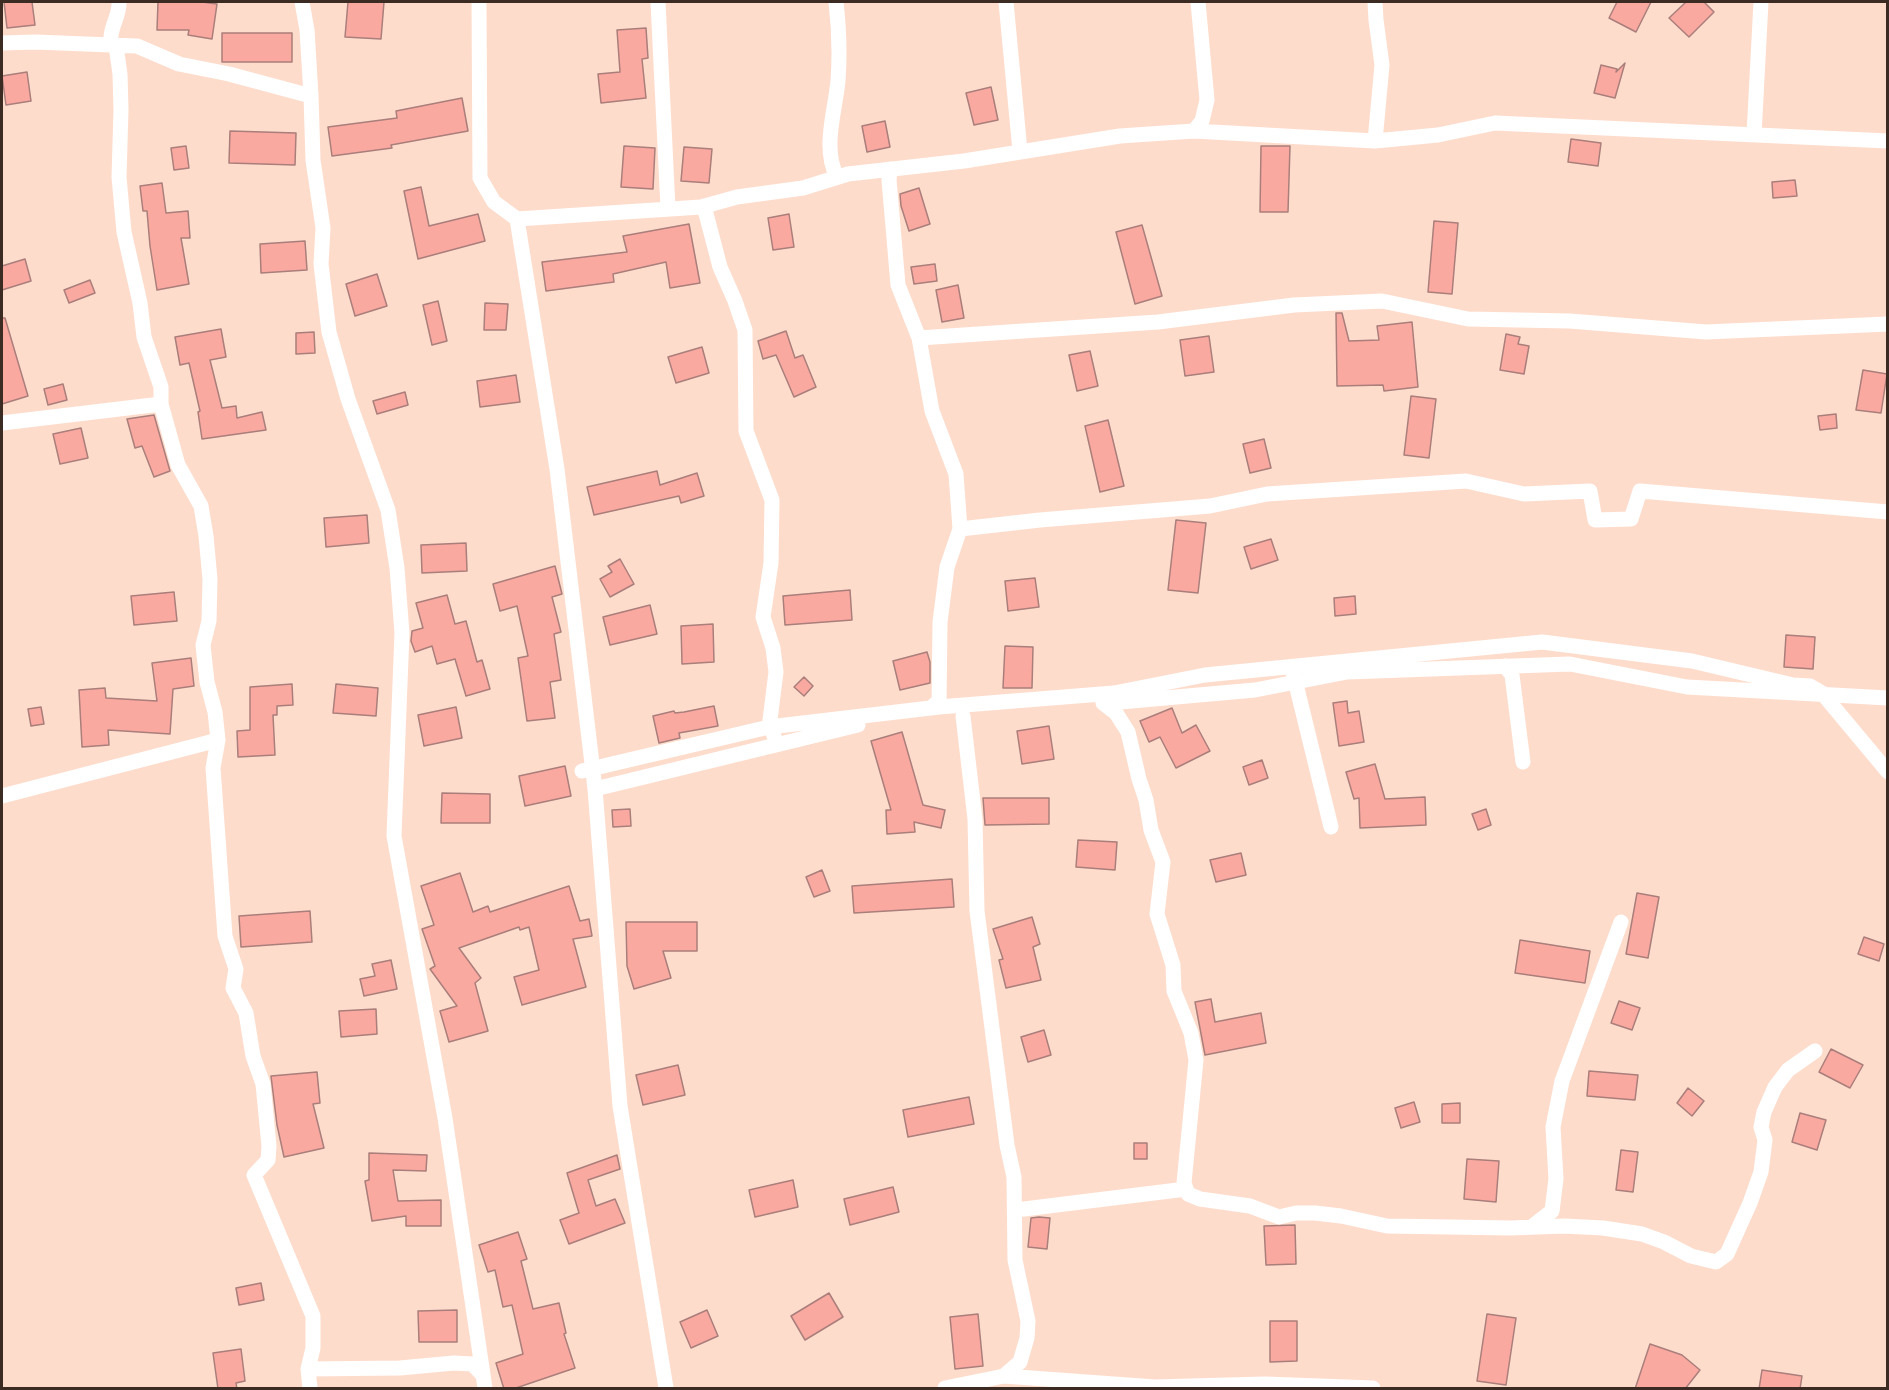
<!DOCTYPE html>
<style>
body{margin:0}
#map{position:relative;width:1889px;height:1390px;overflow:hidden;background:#fedccc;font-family:Quicksand,sans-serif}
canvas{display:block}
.frame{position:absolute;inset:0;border:3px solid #3b2b23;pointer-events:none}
</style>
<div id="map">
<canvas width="1889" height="1390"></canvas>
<div class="frame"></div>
</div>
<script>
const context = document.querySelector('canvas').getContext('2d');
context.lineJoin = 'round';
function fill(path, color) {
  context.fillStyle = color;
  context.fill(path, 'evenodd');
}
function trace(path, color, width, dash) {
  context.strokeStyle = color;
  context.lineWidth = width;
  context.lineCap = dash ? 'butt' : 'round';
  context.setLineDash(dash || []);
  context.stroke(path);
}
const building = new Path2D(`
 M4,2H32L35,25L7,28Z
 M158,2H202L217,4L212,39L188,35L189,30H157Z
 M348,2H384L381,39L345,37Z
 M1617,2H1651L1636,32L1609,18Z
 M1686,2H1704L1714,12L1689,37L1669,18Z
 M646,28L648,58L642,59L646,98L601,103L598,74L620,72L617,30Z
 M222,33H292V62H222Z
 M1625,63L1615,98L1594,93L1601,65L1617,69L1616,72Z
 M27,72L31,101L6,105L2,76Z
 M991,87L998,120L974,125L966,93Z
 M462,98L468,131L391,145L392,148L332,156L328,127L397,118L396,111Z
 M885,121L890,147L867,152L862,126Z
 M230,131L296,133L295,165L229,163Z
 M1571,139L1601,143L1598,166L1568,162Z
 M186,146L189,168L174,170L171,148Z
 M624,146L655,148L653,189L621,187Z
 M1261,146H1290L1288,212H1260Z
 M684,147L712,149L709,183L681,181Z
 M1795,180L1797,196L1773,198L1772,182Z
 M162,183L166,213L188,211L190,238H181L189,284L157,290L150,246L147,211H143L140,186Z
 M421,187L429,226L478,214L485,241L418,259L404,191Z
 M919,188L930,224L909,231L901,206L900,194Z
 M789,214L794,247L773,250L768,218Z
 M1434,221L1458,223L1452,294L1428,292Z
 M689,224L700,283L670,288L666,262L613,274L614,282L546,291L542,262L627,252L623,236Z
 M1142,225L1162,296L1135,304L1116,232Z
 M305,241L307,270L261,273L260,244Z
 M25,259L31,281L2,290V266Z
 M935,264L937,281L914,284L911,267Z
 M377,274L387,306L355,316L346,284Z
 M90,280L95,293L69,303L64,290Z
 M958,285L964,318L942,322L936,290Z
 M438,301L447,341L432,345L423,305Z
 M485,303L508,304L506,330H484Z
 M1336,313H1342L1349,341L1379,340L1377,326L1412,322L1418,387L1384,391L1383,385L1337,386Z
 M2,318H5L28,396L2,404Z
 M221,329L226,357L210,360L222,408L236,406L237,418L262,412L266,430L202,439L198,412L200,411L189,363L180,365L175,337Z
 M786,331L795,358L803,355L816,387L794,397L776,355L763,359L758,341Z
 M314,332L315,353L296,354V333Z
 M1506,334L1520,337L1518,344L1529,346L1524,374L1500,370Z
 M1209,336L1214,372L1185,376L1180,340Z
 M702,347L709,373L676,383L668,357Z
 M1090,351L1098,386L1077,391L1069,355Z
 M1863,370L1887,374L1881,413L1856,410Z
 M516,375L520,402L480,407L477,381Z
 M63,384L67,400L48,405L44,389Z
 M405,392L408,405L377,414L373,401Z
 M1411,396L1436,399L1429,458L1404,455Z
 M1836,414L1837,428L1820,430L1818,416Z
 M154,415L170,471L154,477L142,446L135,448L127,419Z
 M1108,420L1124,486L1100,492L1085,426Z
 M81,428L88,458L60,464L53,434Z
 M1264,439L1271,468L1250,473L1243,444Z
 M657,471L660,485L697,473L704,496L681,503L679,496L594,515L587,487Z
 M367,515L369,543L326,547L324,518Z
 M1176,520L1206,523L1198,593L1168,590Z
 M1271,539L1278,560L1251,569L1244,547Z
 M466,543L467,571L422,573L421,545Z
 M620,559L634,584L610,597L600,579L612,572L608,566Z
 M555,566L562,594L552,597L561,632L554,634L561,680L550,682L555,718L527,721L518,658L528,656L517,606L500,611L493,584Z
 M1035,578L1039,607L1008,611L1005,581Z
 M850,590L852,620L785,625L783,596Z
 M174,592L177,621L134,625L131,596Z
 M447,595L455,624L466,621L477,662L482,660L490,689L466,696L455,659L437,664L432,646L415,652L411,641L412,631L423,628L416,603Z
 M1355,596L1356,614L1335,616L1334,598Z
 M650,605L657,634L610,645L603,617Z
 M713,624L714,662L682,664L681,626Z
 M1786,635L1815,637L1813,669L1784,667Z
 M1005,646L1033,647L1032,688H1003Z
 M927,652L930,662V683L900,690L893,661Z
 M191,658L194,686L173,689L170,734L108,730L109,745L82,747L79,690L105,688L106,698L157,701L152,663Z
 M804,677L813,686L804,696L794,687Z
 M292,684L293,705L277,706V715H273L275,755L238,757L237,731L250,730V687Z
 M336,684L378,688L376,716L333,713Z
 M1347,701L1348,713L1359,711L1364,742L1339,746L1333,703Z
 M714,706L718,726L679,733L680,738L659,743L653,716L674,711L675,713L684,712Z
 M41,707L44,724L31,726L28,709Z
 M456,707L462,738L424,746L418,715Z
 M1172,708L1182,733L1196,725L1210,751L1176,768L1160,737L1149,742L1140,721Z
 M1049,726L1054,759L1022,764L1017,731Z
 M902,732L923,805L945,810L941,828L914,822L915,832L887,834L886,810H891L871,741Z
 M1262,760L1268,778L1249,785L1243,767Z
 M1375,764L1385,799L1425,797L1426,825L1360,828L1359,798L1354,799L1346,772Z
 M565,766L571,796L525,806L519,776Z
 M442,793L490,794V823H441Z
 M983,798H1049V824L985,825Z
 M630,809L631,826L613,827L612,810Z
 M1486,809L1491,825L1478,830L1472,814Z
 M1078,840L1117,842L1115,870L1076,867Z
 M1241,853L1246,875L1216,882L1210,860Z
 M822,870L830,891L814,897L806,877Z
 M460,873L473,912L488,906L490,912L569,886L580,921L589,919L592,936L573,939L586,987L522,1005L514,977L539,970L529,927L520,930L519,927L459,948L481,978L475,983L488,1031L449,1042L440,1011L457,1006L430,969L435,966L422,929L434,925L421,886Z
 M952,879L954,907L854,913L852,886Z
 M1637,893L1659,897L1648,958L1626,954Z
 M310,911L312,942L241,947L239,916Z
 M1032,917L1040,944L1033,947L1041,980L1006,988L999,960L1003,959L993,929Z
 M626,922H697V951H663L671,978L634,989L627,966Z
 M1864,937L1884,944L1879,961L1858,954Z
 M1520,940L1590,951L1585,983L1515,973Z
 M391,960L397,989L364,996L360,979L375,976L372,964Z
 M1211,999L1215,1022L1261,1013L1266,1043L1205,1055L1195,1002Z
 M1619,1001L1640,1008L1632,1030L1611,1023Z
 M376,1009L377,1034L341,1037L339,1011Z
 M1044,1030L1051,1055L1028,1062L1021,1037Z
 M1831,1049L1863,1065L1850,1088L1819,1072Z
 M678,1065L685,1095L643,1105L636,1075Z
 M1589,1071L1638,1075L1635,1100L1587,1096Z
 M317,1072L320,1103L313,1104L324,1148L284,1157L277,1125L271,1076Z
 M1688,1088L1704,1101L1692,1116L1677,1103Z
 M969,1097L974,1124L908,1137L903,1110Z
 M1414,1102L1420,1122L1401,1128L1395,1108Z
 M1460,1103V1123H1442V1104Z
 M1800,1113L1826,1120L1817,1150L1792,1142Z
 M1134,1143H1147V1159H1134Z
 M1621,1150L1638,1152L1633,1192L1616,1190Z
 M369,1153L427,1155L426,1171L393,1170L398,1201L441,1200V1226H406V1216L372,1221L365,1181L369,1180Z
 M617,1155L620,1169L588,1180L596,1206L615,1199L625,1223L569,1244L560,1220L579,1213L567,1173Z
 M1467,1159L1499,1161L1496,1202L1464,1199Z
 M793,1180L798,1207L755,1217L749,1190Z
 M893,1187L899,1212L850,1225L844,1199Z
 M1039,1217L1050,1218L1047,1249L1028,1247L1031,1218Z
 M1295,1225L1296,1264L1266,1265L1264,1226Z
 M518,1232L527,1259L521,1261L533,1309L559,1303L566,1333L564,1334L575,1368L513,1389H504L496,1363L523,1354L512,1305L503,1307L495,1270L488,1272L479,1245Z
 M261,1283L264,1300L239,1305L236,1288Z
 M829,1293L843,1317L805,1340L791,1316Z
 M457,1310V1342H419L418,1311Z
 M707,1310L718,1336L691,1348L680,1322Z
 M978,1314L983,1366L955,1369L950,1317Z
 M1487,1314L1516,1318L1506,1385L1477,1381Z
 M1270,1321H1297V1361L1270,1362Z
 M1650,1344L1682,1355L1700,1370L1685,1389H1635Z
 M241,1349L245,1381L236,1383L237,1389H218L213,1353Z
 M1762,1370L1802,1376L1800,1389H1759Z`);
fill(building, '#faa9a1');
trace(building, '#aa7e7a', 1.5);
trace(new Path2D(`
 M119,2C120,16 109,28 111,42L116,46L120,74L121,110L119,177L124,232L140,303L144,337L161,387V404L178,465L201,506L206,536L210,579L209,621L203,645L207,682L215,712L218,740L213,768L225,936L236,969L233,988L246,1013L253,1056L263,1084L269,1146L268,1160L254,1175L313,1316V1348L308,1369L310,1388
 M302,2L307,30L311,96L313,160L323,228L321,264L329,332L348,399L388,510L397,568L402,633L394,836L445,1118L485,1388
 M479,2L480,178L494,202L517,219L557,469L595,789L620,1106L666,1388
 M658,2L668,208
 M836,2C839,28 840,54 838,81C835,112 822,148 837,177
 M1006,2L1020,151
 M2,43L35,42L137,46L179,64L229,74L311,96
 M1194,131L1202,121L1207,100L1198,2
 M1754,135L1761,2
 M1375,141L1382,65L1376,20L1375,2
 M890,169L889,180L898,285L919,338L932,411L956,474L960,529L947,567L940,622L939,707L937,703L934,705
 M704,206L720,267L735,301L745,330L746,431L772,500L771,563L763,617L773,648L776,672L770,720L774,736
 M517,219L701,207L737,197L803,188L848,174L964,161L1120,136L1194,131L1375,141L1438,135L1495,123L1888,141
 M919,338L1158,322L1294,305L1382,301L1468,319L1570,321L1706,332L1888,324
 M2,423L161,404
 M960,529L1040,520L1210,506L1267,494L1466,481L1524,494L1590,491L1595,520L1631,519L1640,491L1888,512
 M1505,666L1512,675L1523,762
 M1293,672L1331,827
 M1103,703L1116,713L1128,732L1139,779L1146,800L1151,830L1163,862L1157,914L1173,965L1174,991L1191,1033L1196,1060L1184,1183L1188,1194L1200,1199L1250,1206L1279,1217L1296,1213H1315L1341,1216L1387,1226L1511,1228L1564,1226L1603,1228L1642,1234L1664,1242L1691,1256L1716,1262L1727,1254L1750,1203L1761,1172L1765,1140L1761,1127L1764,1112L1775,1087L1788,1070L1815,1051
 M1109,703L1255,690L1347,672L1570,664L1687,687L1888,698
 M963,716L975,819L977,911L1007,1145L1014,1177L1015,1260L1028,1321L1027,1338L1020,1362L1004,1376
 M582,771L769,727L939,707L1114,693L1205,675L1542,642L1692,661L1793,685L1810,686L1822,693L1888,772
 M595,789L858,725
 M2,796L218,740
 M1016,1210L1186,1189
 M1533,1226L1552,1211L1556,1179L1553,1127L1562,1081L1621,922
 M308,1369L400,1368L454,1363L472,1364L483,1375
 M945,1388L1004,1376L1155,1387L1265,1384L1373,1388`), '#fff', 15);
</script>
